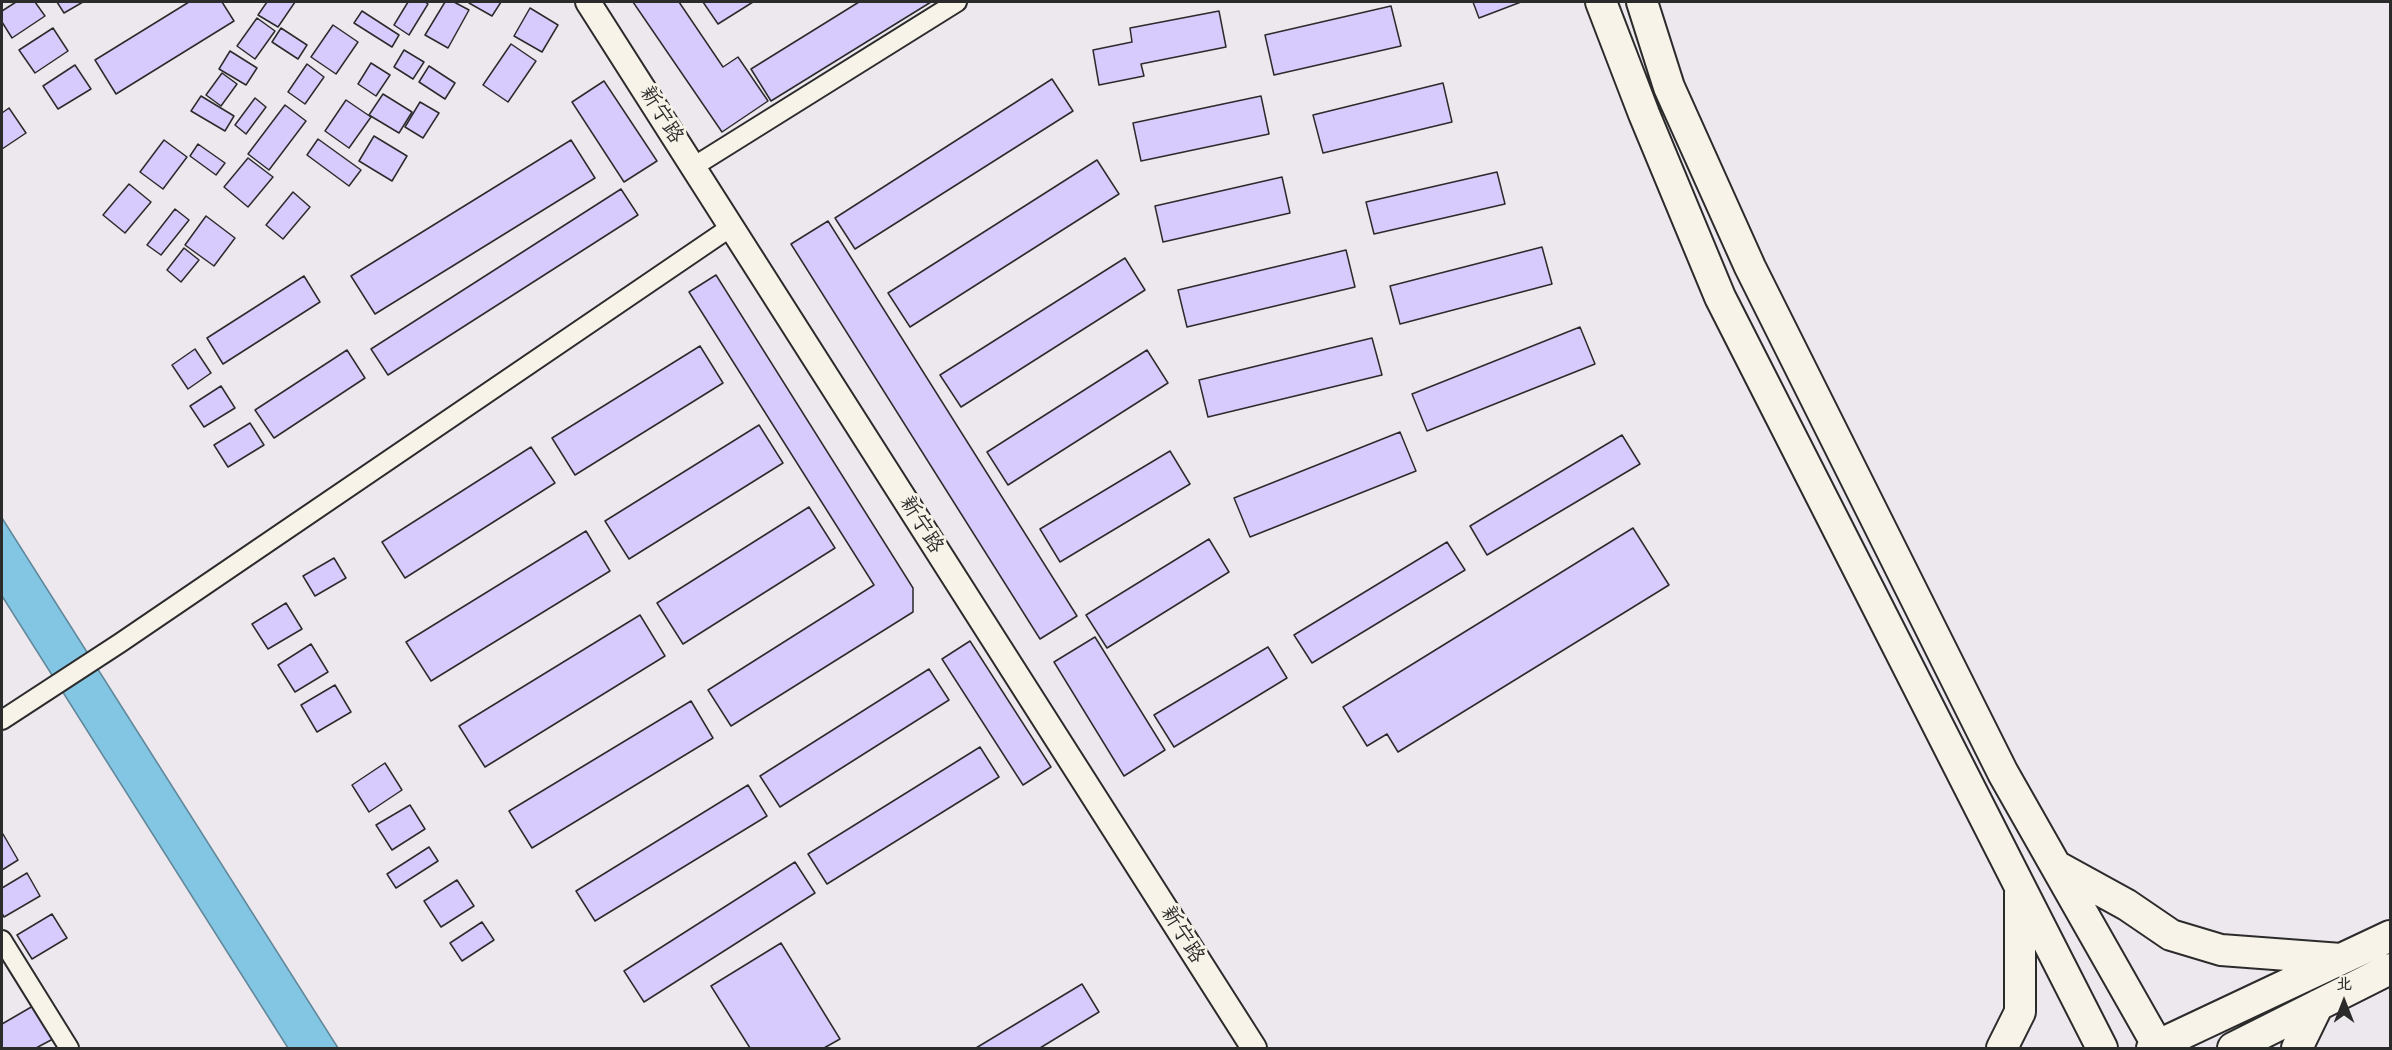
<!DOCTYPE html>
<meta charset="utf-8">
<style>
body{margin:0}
#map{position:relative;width:2392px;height:1050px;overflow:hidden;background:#ede7ee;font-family:Itim,"LXGW WenKai TC",sans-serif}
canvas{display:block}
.frame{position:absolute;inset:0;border:3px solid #2b2b2b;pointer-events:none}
.north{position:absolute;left:2314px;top:972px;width:60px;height:60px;-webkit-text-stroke:4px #f7f3e8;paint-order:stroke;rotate:0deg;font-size:16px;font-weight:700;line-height:24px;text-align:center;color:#2b2b2b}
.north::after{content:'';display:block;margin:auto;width:21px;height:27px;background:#2b2b2b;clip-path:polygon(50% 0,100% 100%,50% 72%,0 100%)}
</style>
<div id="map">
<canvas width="2392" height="1050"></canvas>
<div class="frame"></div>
<div class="north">北</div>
</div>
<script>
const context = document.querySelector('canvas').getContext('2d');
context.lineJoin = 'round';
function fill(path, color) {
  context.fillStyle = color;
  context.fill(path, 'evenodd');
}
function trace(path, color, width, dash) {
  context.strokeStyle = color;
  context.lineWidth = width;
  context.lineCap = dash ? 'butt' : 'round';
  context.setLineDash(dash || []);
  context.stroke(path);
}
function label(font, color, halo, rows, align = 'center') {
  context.font = font + ' Itim,"LXGW WenKai TC",sans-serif';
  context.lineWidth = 6;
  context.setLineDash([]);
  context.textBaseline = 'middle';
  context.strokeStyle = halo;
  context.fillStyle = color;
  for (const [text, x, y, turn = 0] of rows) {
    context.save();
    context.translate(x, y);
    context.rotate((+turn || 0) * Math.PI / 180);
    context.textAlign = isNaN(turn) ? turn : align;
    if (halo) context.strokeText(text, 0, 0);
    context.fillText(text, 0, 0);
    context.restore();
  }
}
const water = new Path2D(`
 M2,518L338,1048H288L2,596Z`);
fill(water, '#83c6e4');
trace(water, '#60889a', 1.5);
const building = new Path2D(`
 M16,2H35L45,16L12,38L2,22V11Z
 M57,2H83L64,13Z
 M189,2H222L234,21L116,94L95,60Z
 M267,2H295L278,27L258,15Z
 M408,2H425L428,4L409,35L394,25Z
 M445,2H454L469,10L448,48L425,35Z
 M470,2H501L492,16L469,3Z
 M633,2H679L723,67L738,57L768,101L722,132Z
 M703,2H753L718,24Z
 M859,2H931L771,101L751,69Z
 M1473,2H1521L1479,18Z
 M1391,6L1401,46L1274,75L1265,35Z
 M530,8L558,25L542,52L514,36Z
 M362,11L399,35L392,47L354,23Z
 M1219,11L1226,47L1141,64L1144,76L1099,85L1093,50L1132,42L1130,28Z
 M257,18L275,31L255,59L237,46Z
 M333,25L358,42L336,74L311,57Z
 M53,28L68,51L35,73L19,50Z
 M281,28L307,45L298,59L272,42Z
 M511,44L536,61L508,102L483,85Z
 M404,50L424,62L413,79L394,67Z
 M230,51L257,68L246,85L219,69Z
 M371,63L390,75L376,96L358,84Z
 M307,64L324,77L305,104L288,92Z
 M75,65L91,89L58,109L43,86Z
 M429,66L455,83L445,99L419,82Z
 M222,73L237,84L221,106L206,95Z
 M1052,79L1073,111L855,249L835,218Z
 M604,81L657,161L624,182L572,102Z
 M1443,83L1452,122L1323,153L1313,115Z
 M383,94L412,112L399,133L369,115Z
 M201,96L234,116L225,131L191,111Z
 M1261,96L1269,134L1141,161L1133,123Z
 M255,98L266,107L246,134L235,125Z
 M346,100L371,117L349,148L325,131Z
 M420,102L439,113L423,138L405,127Z
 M285,105L306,121L269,170L248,154Z
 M9,108L26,133L2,149V113Z
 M374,136L407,156L392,181L359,161Z
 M318,139L361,170L349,186L307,155Z
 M164,140L187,157L163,189L140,172Z
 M571,140L595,178L375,314L351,276Z
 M198,144L225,163L216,175L190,156Z
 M248,158L273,177L248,207L224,187Z
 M1097,160L1119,194L910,327L888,293Z
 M1497,172L1505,204L1374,234L1366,202Z
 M1282,177L1290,213L1163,242L1155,206Z
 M129,184L151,202L125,233L103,215Z
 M621,189L638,215L388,375L371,349Z
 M293,192L310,207L283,239L266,225Z
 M175,209L189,220L161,255L147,245Z
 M206,216L235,238L214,266L185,245Z
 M828,221L1077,616L1040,639L791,244Z
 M1542,247L1552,284L1400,324L1390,286Z
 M184,248L199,260L181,282L167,270Z
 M1346,250L1355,287L1187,327L1178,290Z
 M1125,258L1145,290L961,407L940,375Z
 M716,275L913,588V612L731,726L708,690L874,585L689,292Z
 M304,276L320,302L223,364L207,338Z
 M1580,327L1595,364L1427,431L1412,394Z
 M1372,338L1382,375L1208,417L1199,380Z
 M700,346L723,383L575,475L552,438Z
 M195,349L211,373L188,389L172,365Z
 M347,350L365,378L274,438L255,410Z
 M1147,350L1168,383L1008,485L987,452Z
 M221,386L235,408L204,427L190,406Z
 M250,423L264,445L228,467L214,445Z
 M759,425L783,463L629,559L605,521Z
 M1400,432L1416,471L1250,537L1234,498Z
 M1622,435L1640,464L1487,555L1470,526Z
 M531,447L555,483L405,578L382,542Z
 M1170,451L1190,484L1060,562L1040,529Z
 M809,507L835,548L683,644L657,603Z
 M1633,528L1669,585L1398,752L1387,734L1367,746L1343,707Z
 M586,531L610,571L431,681L406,642Z
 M1209,539L1229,572L1107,648L1086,615Z
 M1447,542L1465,570L1312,663L1294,635Z
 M334,558L346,578L315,596L303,576Z
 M286,603L302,629L268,649L252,624Z
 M640,615L665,656L485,767L459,726Z
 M1095,637L1165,750L1124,776L1054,662Z
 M970,641L1051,767L1023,785L942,659Z
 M311,644L328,672L295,692L278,665Z
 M1268,647L1287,678L1174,747L1154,715Z
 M929,669L949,700L780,807L760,776Z
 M335,685L351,712L317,732L301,705Z
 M691,701L713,738L532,848L509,811Z
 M980,747L999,777L827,884L808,854Z
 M385,763L402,790L369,812L352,785Z
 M748,785L767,816L595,921L576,891Z
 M410,805L425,829L392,850L376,825Z
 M3,834L18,860L2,870V834Z
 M429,847L438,861L396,888L387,874Z
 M795,862L815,893L644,1002L624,971Z
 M27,873L40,896L4,917L2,913V888Z
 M457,880L474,906L441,927L424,901Z
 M52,914L67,938L32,959L17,935Z
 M482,922L494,940L462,961L450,943Z
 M781,943L840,1039L824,1048H750L711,986Z
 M1082,984L1099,1012L1040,1048H976Z
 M33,1006L53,1039L36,1048H2V1024Z`);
fill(building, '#d7cafc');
trace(building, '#2b2b2b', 1.5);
const minor = new Path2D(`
 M693,167L957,2
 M2,720L120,643L731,227
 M2,940L69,1048`);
const tertiary = new Path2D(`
 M588,2L1254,1048`);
const primary = new Path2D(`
 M1601,2L1644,114L1720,297L2102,1048
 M1642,2L1669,87L1750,267L2003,773L2159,1048
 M2056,866L2127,905L2171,935L2221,950L2341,959
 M2002,1048L2020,1012V892
 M2152,1048L2390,936
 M2233,1048L2390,969
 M2297,1048L2318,1005`);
trace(minor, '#2b2b2b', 22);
trace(tertiary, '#2b2b2b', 28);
trace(primary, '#2b2b2b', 34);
trace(minor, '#f7f3e8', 18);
trace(tertiary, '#f7f3e8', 24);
trace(primary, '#f7f3e8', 30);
label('21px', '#2b2b2b', '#f7f3e8', [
 ["新宁路",661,115,58],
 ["新宁路",921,525,58],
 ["新宁路",1182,935,58]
]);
</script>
